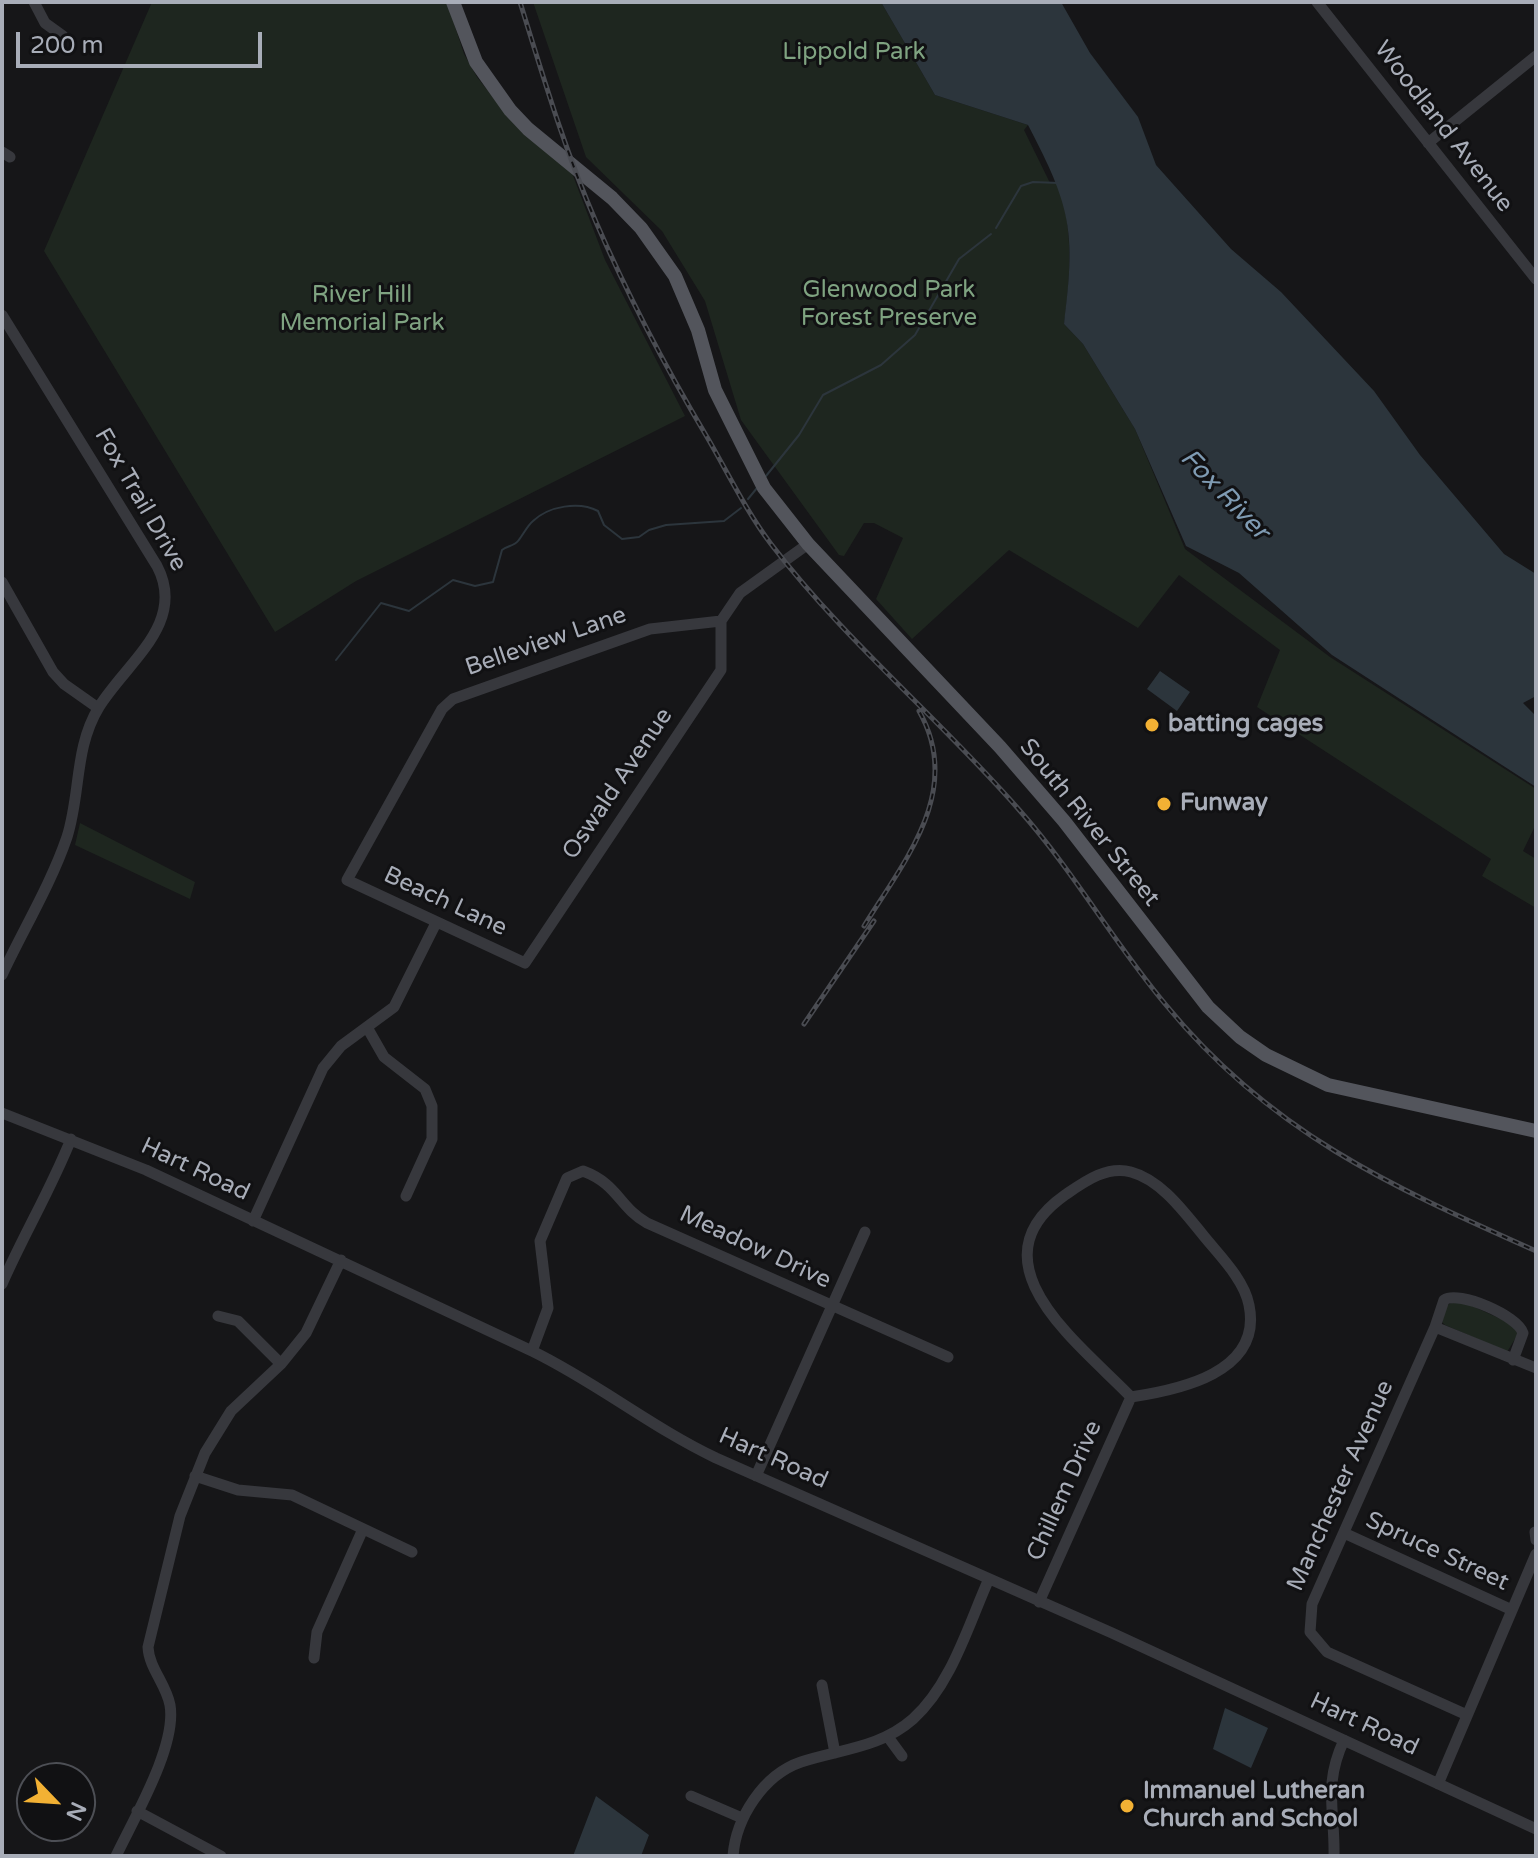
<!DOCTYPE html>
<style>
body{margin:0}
#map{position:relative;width:1538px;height:1858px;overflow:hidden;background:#161618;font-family:"Varela Round",sans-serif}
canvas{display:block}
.frame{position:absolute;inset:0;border:4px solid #a8adb8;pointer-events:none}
.north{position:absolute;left:16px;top:1762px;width:80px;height:80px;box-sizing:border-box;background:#111113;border:2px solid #4d4f55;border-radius:50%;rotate:115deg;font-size:22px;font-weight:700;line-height:32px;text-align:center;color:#a8adb8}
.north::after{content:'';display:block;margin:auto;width:28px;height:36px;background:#f2b134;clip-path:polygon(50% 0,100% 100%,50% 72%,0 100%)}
.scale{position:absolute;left:16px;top:32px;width:246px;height:36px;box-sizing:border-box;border:4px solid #a8adb8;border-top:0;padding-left:10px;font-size:24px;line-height:28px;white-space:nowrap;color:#a8adb8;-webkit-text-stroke:6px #111113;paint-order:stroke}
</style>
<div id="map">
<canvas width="1538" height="1858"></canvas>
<div class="frame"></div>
<div class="north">N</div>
<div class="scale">200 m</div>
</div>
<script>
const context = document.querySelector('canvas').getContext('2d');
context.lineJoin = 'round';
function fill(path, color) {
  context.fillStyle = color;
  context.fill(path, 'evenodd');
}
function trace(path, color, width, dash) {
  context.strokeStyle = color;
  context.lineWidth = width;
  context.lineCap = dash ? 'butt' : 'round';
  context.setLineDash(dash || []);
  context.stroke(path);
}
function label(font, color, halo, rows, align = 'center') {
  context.font = font + ' "Varela Round",sans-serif';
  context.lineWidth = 6;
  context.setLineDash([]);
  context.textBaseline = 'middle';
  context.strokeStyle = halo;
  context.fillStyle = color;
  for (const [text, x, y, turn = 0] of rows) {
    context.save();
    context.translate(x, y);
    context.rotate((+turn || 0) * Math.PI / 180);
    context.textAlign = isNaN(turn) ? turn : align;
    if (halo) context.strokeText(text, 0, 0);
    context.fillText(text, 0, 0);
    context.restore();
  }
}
fill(new Path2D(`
 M152,2H447L464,54L477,77L514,124L572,173L605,260L685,416L356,581L275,632L44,251Z
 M533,2H881L935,95L1028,125L1024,130L1050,183H1059C1073,234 1071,272 1064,324L1083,344L1135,429L1185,549L1330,657L1536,789V824L1523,851L1536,859V908L1482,876L1491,859L1257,707L1280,650L1179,575L1138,628L1009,550L912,639L876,599L903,538L874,523H864L844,556L839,555L741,420L705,301L662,231L586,157Z
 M80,823L195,882L190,899L75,845Z
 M1459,1300L1514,1325L1518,1334L1507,1352L1445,1325L1442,1322L1447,1305Z`), '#1e261f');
fill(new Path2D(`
 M881,2H1061L1090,53L1138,117L1156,165L1231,249L1281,292L1374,391L1420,455L1504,554L1536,574V696L1523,703L1536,716V787L1332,655L1239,573L1186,546L1135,429L1083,344L1064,324C1076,231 1071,207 1028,125L935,95Z
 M1160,671L1190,692L1177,711L1147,689Z
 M1225,1708L1268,1728L1251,1768L1213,1749Z
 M596,1796L649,1835L641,1856H573Z`), '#2c353c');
trace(new Path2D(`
 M996,228L1021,186L1033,182L1059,183
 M766,476L799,435L823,395L881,365L915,335L959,259L991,234
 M748,499L757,488
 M336,660L381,603L409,611L453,580L475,586L493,582L502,550C507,546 514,546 518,541C523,535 527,526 533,521C549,506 579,501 598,511L604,525L622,539L639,537L649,530L666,525L724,521L741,508`), '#2c353c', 2);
trace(new Path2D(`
 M34,2L45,23L63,36
 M1317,2L1536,279
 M1428,143L1536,56
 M2,152L10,157
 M2,315L157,566C187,623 127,662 99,707C74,748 81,793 67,837C51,884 23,930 2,975
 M2,582L53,672L64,684L98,708
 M721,621V670L525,963L347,880L442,709L453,699L650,629Z
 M721,621L740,593L808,544
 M368,1029L384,1057L425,1089L432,1106V1139L406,1196
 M2,1113L146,1170L532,1351C596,1382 651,1427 716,1458L1112,1633L1536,1829
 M253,1221L323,1068L341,1046L394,1007L436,923
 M2,1284C24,1234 51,1189 71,1139
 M218,1316L238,1321L281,1364
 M1435,1327L1536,1368
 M532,1351L548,1308L540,1241L567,1178L583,1171C618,1184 619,1207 647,1223L948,1357
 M195,1476L238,1490L292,1495L412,1552
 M756,1476L865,1232
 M1535,1532L1536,1540
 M1344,1533L1512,1610
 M1039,1602L1131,1397C1080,1344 969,1263 1065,1195C1084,1182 1107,1165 1131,1172C1161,1180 1184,1212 1203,1235C1219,1255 1244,1279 1249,1305C1263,1373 1178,1390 1131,1397
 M314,1658L317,1632L363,1529
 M822,1685L835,1753
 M1467,1715L1327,1652L1310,1632L1312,1604L1435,1327L1444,1300C1459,1290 1518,1316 1523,1333L1513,1360
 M888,1737L902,1756
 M1438,1784L1536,1554
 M691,1796L742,1818
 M137,1811L221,1856
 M116,1856C134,1818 177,1746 170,1705C166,1684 149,1668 148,1647L180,1516L205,1453L231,1411L281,1364L306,1333L341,1260
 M733,1856C736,1818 763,1775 801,1762C841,1749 880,1748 913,1719C951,1685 968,1626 988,1581
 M1334,1856C1335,1810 1323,1785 1344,1740`), '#37383d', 11);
trace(new Path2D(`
 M453,2L476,62L510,110L528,129L612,198L641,228L675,276L698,330L715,390L764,488L808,544L1000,747L1064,821L1208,1007L1240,1037L1266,1055L1328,1085L1536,1131`), '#53555c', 14);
const rail = new Path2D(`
 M520,2C543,76 565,151 596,222C628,296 666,368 707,437C728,473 746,511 771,544C845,641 941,720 1021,812C1074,872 1114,943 1166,1005C1270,1132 1390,1186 1536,1251
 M864,926C905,860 964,790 919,711
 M804,1024L874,921`);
trace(rail, '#4a4c52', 5);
trace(rail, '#111113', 2, [6]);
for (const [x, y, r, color] of [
 [1152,725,8,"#f2b134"],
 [1164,804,8,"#f2b134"],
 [1127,1806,8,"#f2b134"]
]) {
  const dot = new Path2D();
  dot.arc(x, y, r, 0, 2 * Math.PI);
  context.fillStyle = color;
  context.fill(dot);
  trace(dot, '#111113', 3);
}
label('24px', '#7fa381', '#111113', [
 ["Lippold Park",854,53],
 ["Glenwood Park",889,291],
 ["Forest Preserve",889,319],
 ["River Hill",362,296],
 ["Memorial Park",362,324]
]);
label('24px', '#a8adb8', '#111113', [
 ["Woodland Avenue",1443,127,52],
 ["Fox Trail Drive",140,500,60],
 ["Belleview Lane",546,642,-19],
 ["Oswald Avenue",618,784,-56],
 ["South River Street",1089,823,51],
 ["Beach Lane",445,902,25],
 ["Hart Road",195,1170,25],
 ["Meadow Drive",755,1248,25],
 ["Hart Road",773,1459,24],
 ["Manchester Avenue",1341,1486,-66],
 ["Chillem Drive",1065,1491,-66],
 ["Spruce Street",1437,1552,25],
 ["Hart Road",1364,1725,25]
]);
label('bold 24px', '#a8adb8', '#111113', [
 ["batting cages",1168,725],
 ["Funway",1180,804],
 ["Immanuel Lutheran",1143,1792],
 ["Church and School",1143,1820]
], 'left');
label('italic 26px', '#7f9bb3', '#111113', [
 ["Fox River",1224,495,46]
]);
</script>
